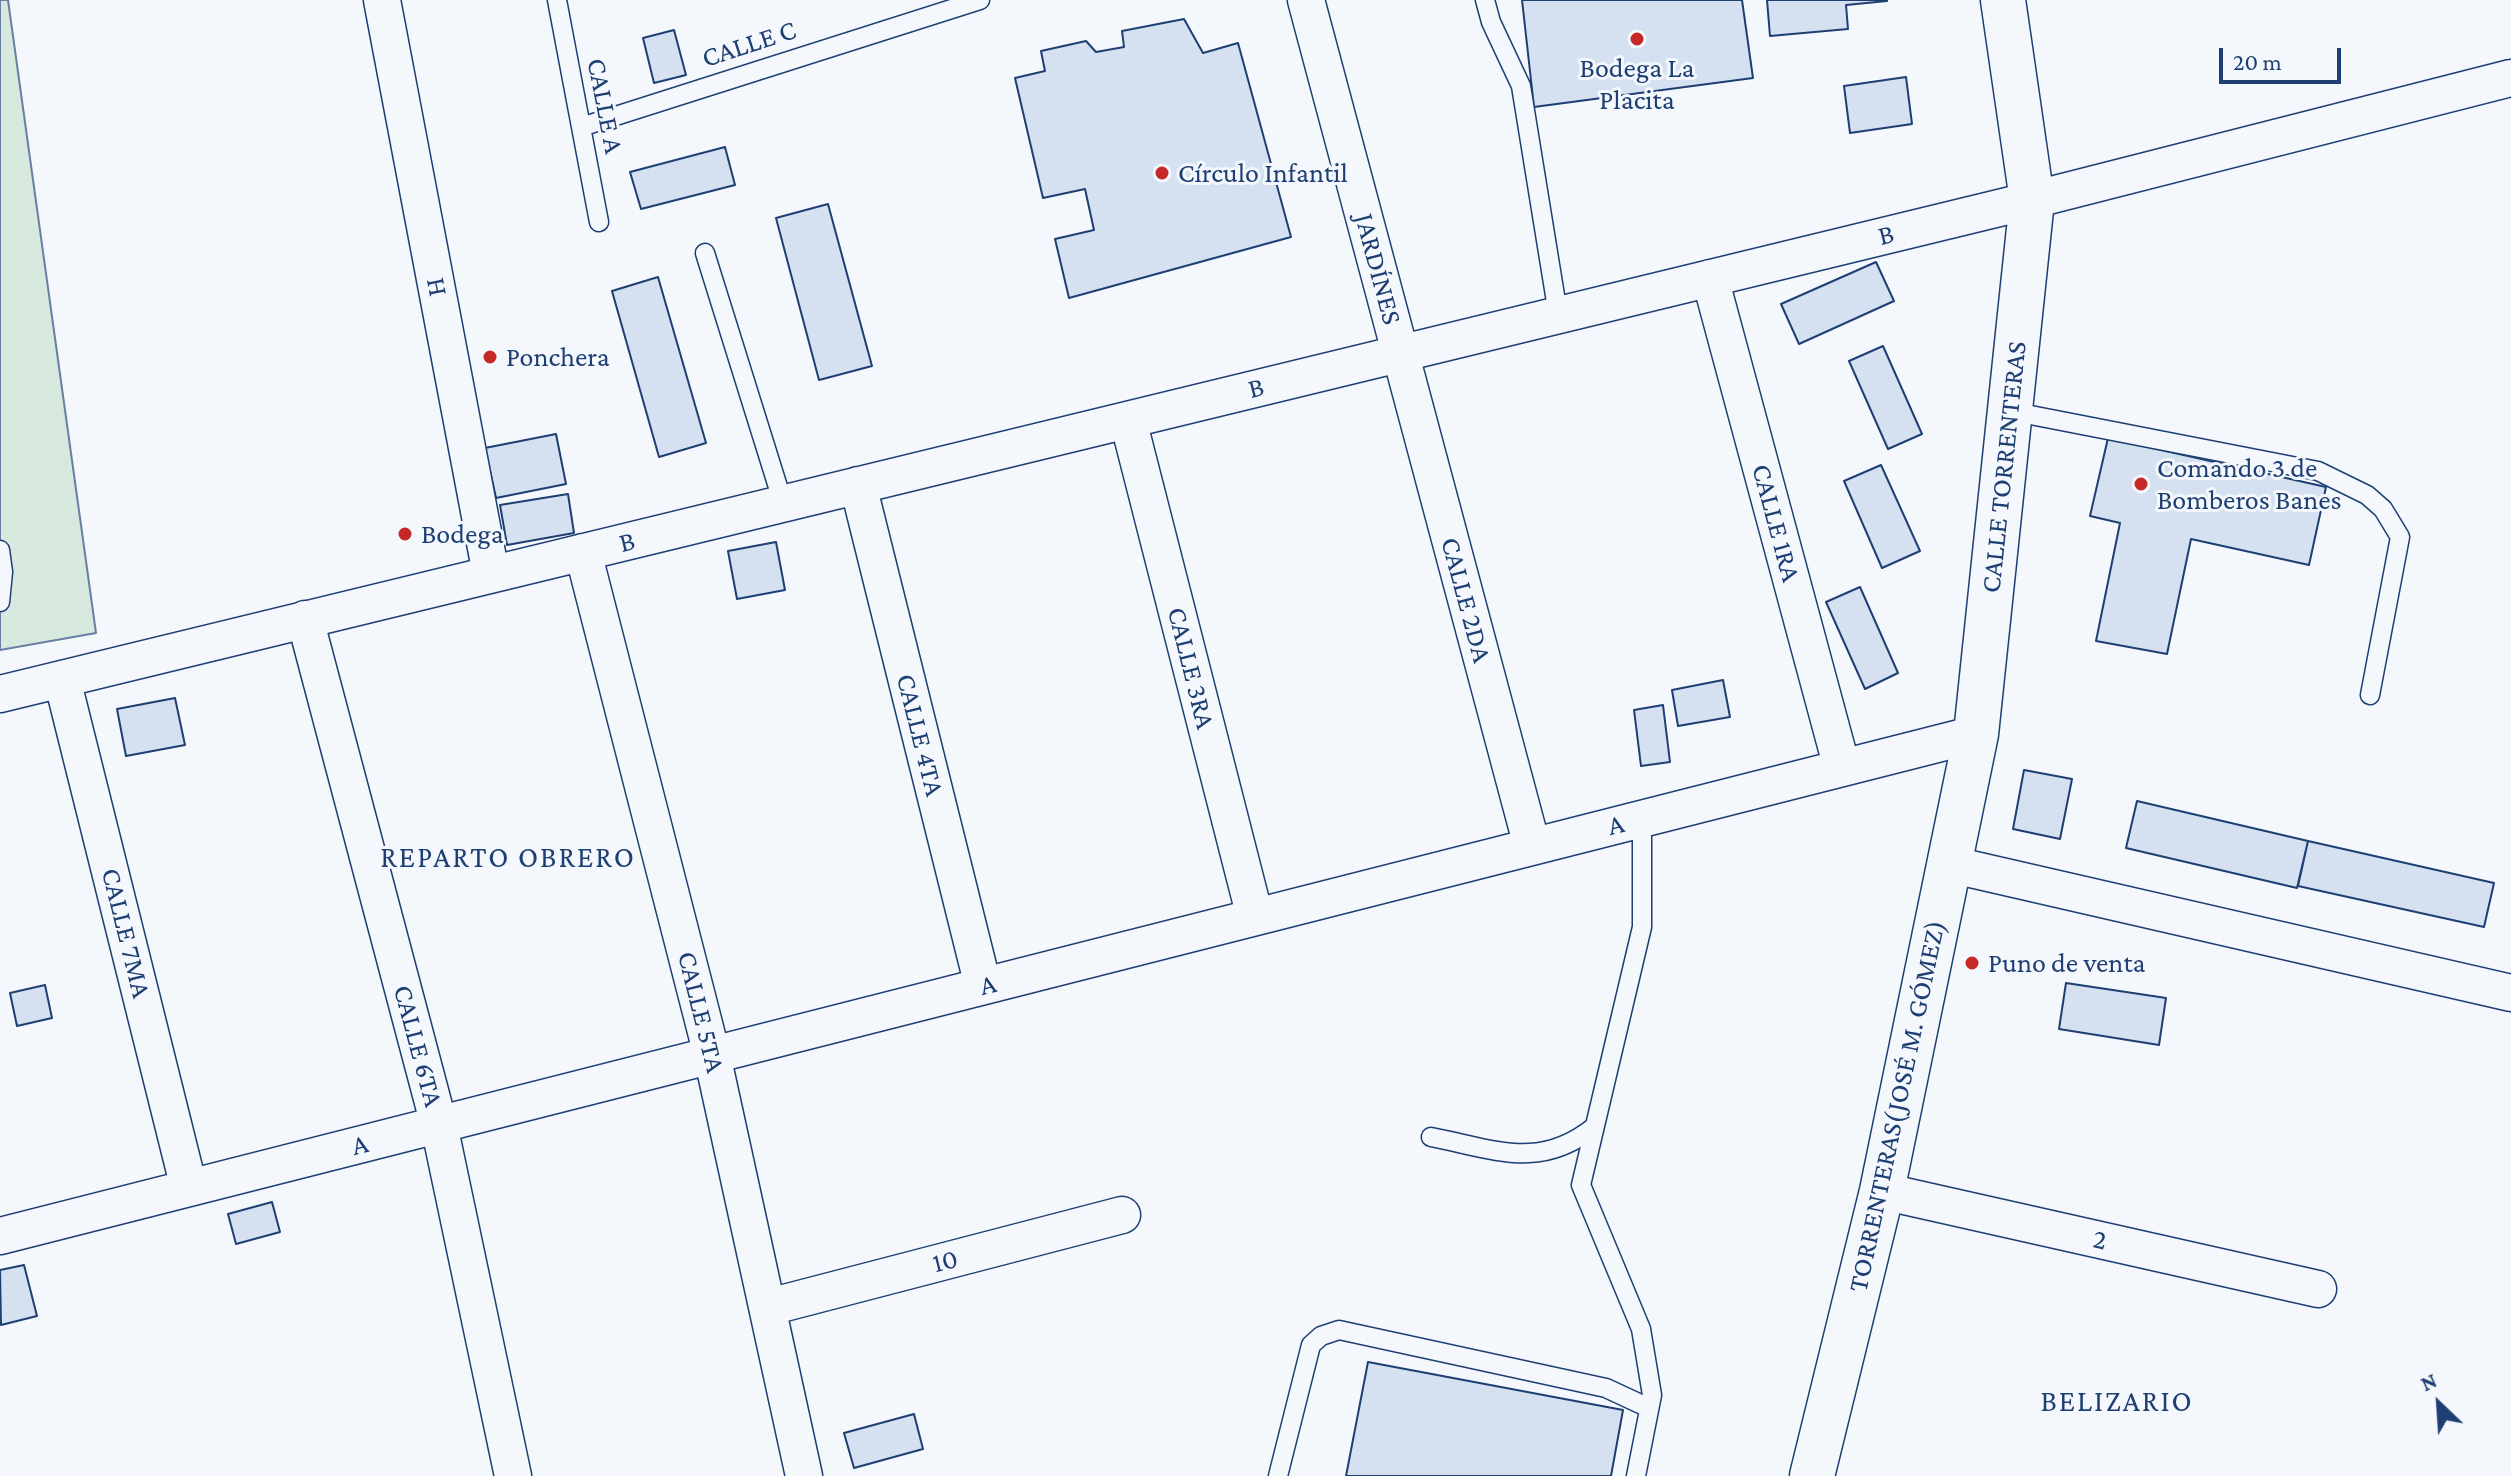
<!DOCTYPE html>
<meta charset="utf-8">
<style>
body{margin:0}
#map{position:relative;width:2511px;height:1476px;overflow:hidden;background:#f4f7fb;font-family:"Crimson Pro",serif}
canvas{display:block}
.north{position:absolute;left:2399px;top:1364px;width:80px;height:80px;-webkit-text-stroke:6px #f4f7fb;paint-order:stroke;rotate:335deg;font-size:22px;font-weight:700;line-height:32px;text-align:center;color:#1d3f73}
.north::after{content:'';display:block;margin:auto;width:28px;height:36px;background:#1d3f73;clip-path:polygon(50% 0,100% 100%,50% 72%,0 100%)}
.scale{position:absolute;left:2219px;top:48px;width:122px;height:36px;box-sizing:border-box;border:4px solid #1d3f73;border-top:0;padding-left:10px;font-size:24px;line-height:28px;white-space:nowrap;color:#1d3f73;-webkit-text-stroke:6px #f4f7fb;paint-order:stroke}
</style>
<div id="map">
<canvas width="2511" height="1476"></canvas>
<div class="north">N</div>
<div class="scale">20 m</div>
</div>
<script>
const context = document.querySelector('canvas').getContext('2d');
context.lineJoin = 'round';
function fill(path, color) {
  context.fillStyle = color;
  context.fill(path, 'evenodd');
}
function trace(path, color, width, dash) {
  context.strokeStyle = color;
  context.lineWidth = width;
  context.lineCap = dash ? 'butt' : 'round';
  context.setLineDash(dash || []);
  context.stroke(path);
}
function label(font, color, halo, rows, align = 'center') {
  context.font = font + ' "Crimson Pro",serif';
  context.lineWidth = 6;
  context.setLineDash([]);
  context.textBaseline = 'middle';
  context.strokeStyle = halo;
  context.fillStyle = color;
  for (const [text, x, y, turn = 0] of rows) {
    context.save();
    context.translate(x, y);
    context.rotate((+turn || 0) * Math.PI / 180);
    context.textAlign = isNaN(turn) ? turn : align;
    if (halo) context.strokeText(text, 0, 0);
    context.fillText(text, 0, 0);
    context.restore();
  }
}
const green = new Path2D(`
 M0,0H8L96,633L0,650Z`);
fill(green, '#d7e8df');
trace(green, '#687fa3', 2);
const building = new Path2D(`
 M1522,0H1742L1753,78L1534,107Z
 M1767,0H1887V1L1846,5L1848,29L1770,36Z
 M1184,19L1203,53L1238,43L1291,237L1069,298L1055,239L1094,230L1085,189L1043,198L1015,78L1045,71L1041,51L1086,41L1096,52L1124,47L1122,31Z
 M674,30L686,75L654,83L643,38Z
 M1906,77L1912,124L1850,133L1844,86Z
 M725,147L735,185L641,209L630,172Z
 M828,204L872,366L819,380L776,218Z
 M1876,262L1894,301L1799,344L1781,304Z
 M658,277L706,443L659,457L612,291Z
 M1883,346L1922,434L1888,449L1849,361Z
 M556,434L566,484L496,498L485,448Z
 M2108,438L2326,487L2309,565L2191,539L2167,654L2096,641L2120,523L2090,516Z
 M1881,465L1920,551L1882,568L1844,481Z
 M568,494L574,533L507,545L500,505Z
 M776,542L785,590L737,599L728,551Z
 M1860,587L1898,673L1865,689L1826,602Z
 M1723,680L1730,717L1678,726L1672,690Z
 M175,698L185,745L126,756L117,709Z
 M1663,705L1670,762L1641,766L1634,710Z
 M2024,770L2072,779L2060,839L2013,829Z
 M2137,801L2308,841L2297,888L2126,848Z
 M2308,841L2494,883L2484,927L2298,886Z
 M2066,983L2166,998L2159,1045L2059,1029Z
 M45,985L52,1018L17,1026L10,993Z
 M272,1202L280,1232L236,1244L228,1214Z
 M24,1265L37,1316L1,1325L0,1270Z
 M1368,1362L1623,1410L1611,1476H1346Z
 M914,1414L923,1449L854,1468L844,1433Z`);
fill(building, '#d5e0f0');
trace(building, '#1d3f73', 2);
const lane = new Path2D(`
 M557,0L599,222
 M1485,0L1491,22L1521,86L1558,314
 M581,127L980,0
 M705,253L783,503
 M2010,411L2318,471L2367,495L2383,509L2400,537L2370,695
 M0,550L3,572L0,602
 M1431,1137C1494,1149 1539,1171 1594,1127
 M1278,1476L1311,1345L1321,1336L1339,1330L1606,1388L1649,1408
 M1636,1476L1652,1395L1641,1329L1581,1185L1642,927V818`);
const street = new Path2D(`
 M382,0L491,574
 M1306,0L1532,846
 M1710,278L1842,768
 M1128,420L1255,917
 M858,485L983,986
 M583,552L712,1055L804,1476
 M305,619L439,1125L513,1476
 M62,679L189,1188
 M0,694L2032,200L2511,78
 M1949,864L2511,993
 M1882,1191L2318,1289
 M0,1236L1976,734
 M769,1307L1122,1215`);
const secondary = new Path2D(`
 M1812,1476L1882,1191L1976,734L2032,200L2003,0`);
trace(lane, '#1d3f73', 21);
trace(street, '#1d3f73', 39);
trace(secondary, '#1d3f73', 47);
trace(lane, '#f4f7fb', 18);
trace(street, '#f4f7fb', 36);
trace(secondary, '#f4f7fb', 44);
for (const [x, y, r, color] of [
 [1637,39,8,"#c62828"],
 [1162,173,8,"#c62828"],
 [490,357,8,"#c62828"],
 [2141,484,8,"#c62828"],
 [405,534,8,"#c62828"],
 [1972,963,8,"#c62828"]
]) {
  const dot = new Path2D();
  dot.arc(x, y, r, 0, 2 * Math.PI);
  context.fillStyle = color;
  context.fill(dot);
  trace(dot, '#f4f7fb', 3);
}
label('28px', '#1d3f73', '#f4f7fb', [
 ["CALLE C",749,44,-18],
 ["CALLE A",605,106,79],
 ["B",1886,235,-14],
 ["JARDÍNES",1378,269,75],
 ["H",437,287,79],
 ["B",1256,388,-14],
 ["CALLE TORRENTERAS",2004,467,-84],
 ["CALLE 1RA",1776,523,75],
 ["B",627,542,-14],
 ["CALLE 2DA",1466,600,75],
 ["CALLE 3RA",1191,668,76],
 ["CALLE 4TA",920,735,76],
 ["A",1616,825,-14],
 ["CALLE 7MA",126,933,76],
 ["A",988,985,-14],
 ["CALLE 5TA",701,1012,76],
 ["CALLE 6TA",418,1046,75],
 ["TORRENTERAS(JOSÉ M. GÓMEZ)",1897,1106,-78],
 ["A",360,1145,-14],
 ["2",2100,1240,13],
 ["10",945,1261,-14]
]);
label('28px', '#1d3f73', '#f4f7fb', [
 ["Bodega La",1637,68,"center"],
 ["Placita",1637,100,"center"],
 ["Círculo Infantil",1178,173],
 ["Ponchera",506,357],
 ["Comando 3 de",2157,468],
 ["Bomberos Banes",2157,500],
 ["Bodega",421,534],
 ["Puno de venta",1988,963]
], 'left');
context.letterSpacing = '2px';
label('30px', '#1d3f73', '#f4f7fb', [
 ["REPARTO OBRERO",508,858],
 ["BELIZARIO",2117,1402]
]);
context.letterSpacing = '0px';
</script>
